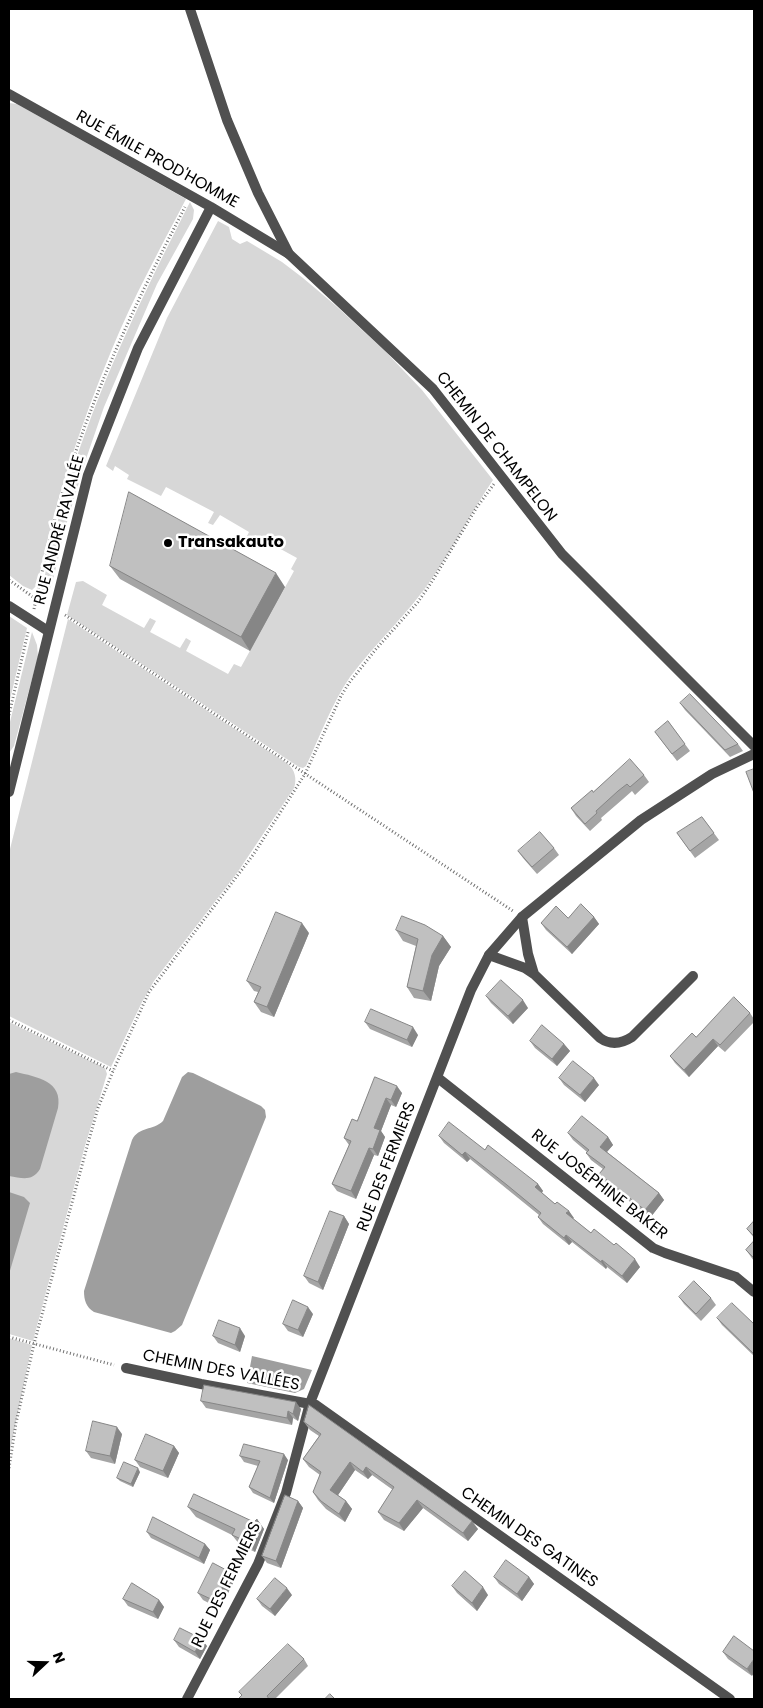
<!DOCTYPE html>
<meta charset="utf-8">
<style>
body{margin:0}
#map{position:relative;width:763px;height:1708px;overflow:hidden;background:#fff;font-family:Poppins,sans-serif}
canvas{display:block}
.frame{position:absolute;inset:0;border:10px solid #000;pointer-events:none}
.north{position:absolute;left:20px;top:1638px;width:50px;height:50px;-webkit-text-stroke:4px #fff;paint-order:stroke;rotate:69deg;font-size:14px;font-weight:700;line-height:20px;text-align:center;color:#000}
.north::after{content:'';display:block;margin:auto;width:18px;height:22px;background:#000;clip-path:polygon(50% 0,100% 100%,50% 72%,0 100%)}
</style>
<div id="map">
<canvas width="763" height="1708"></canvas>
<div class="frame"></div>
<div class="north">N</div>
</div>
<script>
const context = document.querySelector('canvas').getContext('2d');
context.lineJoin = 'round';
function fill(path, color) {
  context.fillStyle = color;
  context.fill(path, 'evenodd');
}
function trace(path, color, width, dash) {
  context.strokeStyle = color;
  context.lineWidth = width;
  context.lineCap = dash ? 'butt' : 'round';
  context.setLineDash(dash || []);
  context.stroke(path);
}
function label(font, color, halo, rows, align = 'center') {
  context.font = font + ' Poppins,sans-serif';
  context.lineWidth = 5;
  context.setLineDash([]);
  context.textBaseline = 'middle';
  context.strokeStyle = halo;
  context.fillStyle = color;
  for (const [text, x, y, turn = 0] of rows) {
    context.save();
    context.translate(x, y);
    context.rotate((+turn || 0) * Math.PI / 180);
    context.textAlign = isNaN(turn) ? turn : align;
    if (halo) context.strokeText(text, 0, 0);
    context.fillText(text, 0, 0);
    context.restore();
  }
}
fill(new Path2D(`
 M9,103L17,104L186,199C160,249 133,298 112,349C80,426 54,504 37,585L32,590L23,586L9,575Z
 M190,202L194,210L193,219L157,284L104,407L86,459L67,522L52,584L47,594L40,598C48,561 56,524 67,488C97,388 143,295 190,202Z
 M218,221L229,227L232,239L240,244L247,241L282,262L303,278L335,305L385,351L422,390L493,480C472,511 454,546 433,577C409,613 376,642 350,677C332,703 320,736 306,766L303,768L299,767L67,615L76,582L83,581L107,595L102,605L144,628L150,618L156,621L150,632L180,648L186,638L191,641L186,651L228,674L234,664L241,667L294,571L291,569L297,558L255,535L249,545L244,542L249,532L220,515L213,525L208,523L214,512L166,487L161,496L127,479L129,475L115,466L113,471L106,466L167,318Z
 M9,616L27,628L9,704Z
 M68,619L288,764C295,770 297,779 294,788L237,873L154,981L142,1002L111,1067L9,1016V853Z
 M32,632L37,645L38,657L14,746L9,753V726Z
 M9,1022L105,1068L107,1074L85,1146L33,1341L9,1334Z
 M9,1338L32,1345L9,1455Z`), '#d7d7d7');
fill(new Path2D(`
 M16,1072C37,1077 63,1081 58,1108L40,1169C32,1182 22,1178 9,1176V1074Z
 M188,1072L193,1073L261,1106L265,1110L266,1117L182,1325L175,1331L171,1333L94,1312C86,1307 84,1300 84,1291L132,1140C139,1126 153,1131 163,1121L182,1077Z
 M9,1192L24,1197L30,1203L9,1274Z
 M252,1356L312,1370L304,1389L295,1393L247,1383Z`), '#9e9e9e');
trace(new Path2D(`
 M9,580L36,599
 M34,609C43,566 53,523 66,481C96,386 139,296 185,207
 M65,615L513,911
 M9,715L28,632
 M9,1020L113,1071
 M9,1337L114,1365
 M9,1468L16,1423L34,1344L88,1143L98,1108L113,1071L149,992L253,855L305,774L341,696L349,683L376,649L418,602L431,583L477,507L494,484`), '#727272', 3, [1, 2.5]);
trace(new Path2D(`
 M190,9L227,120L258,193L289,254L433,389L562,554L754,746
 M9,606L48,631
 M522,917L528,954L534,974
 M489,955L525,968L534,974L600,1038C610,1045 621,1044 632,1037L693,976
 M438,1078L653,1248L665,1253L736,1277L754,1292
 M126,1368L201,1384L316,1405L730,1699`), '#505050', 10);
trace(new Path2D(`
 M9,94L211,207L289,254
 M9,792L88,475L138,348L211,207
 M187,1699L258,1564L286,1493L310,1403L471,990L489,955L522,917L641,820L712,774L754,754`), '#505050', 10);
fill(new Path2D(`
 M110,566L285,587L250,651L120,579Z
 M680,703L738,744L743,751L730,757L685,710Z
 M668,721L690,751L677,761L655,732Z
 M644,775L649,782L635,795L632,791L623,799L601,818L602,820L590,831L576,816L571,808L593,792Z
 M702,817L719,840L695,858L677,833Z
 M554,848L559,855L537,874L523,858L518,851Z
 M594,917L599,924L572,954L546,930L541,923L568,918Z
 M396,930L443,936L451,947L439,966L431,1001L414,998L407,987L416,946L403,941Z
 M309,933L274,1017L261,1012L254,1002L258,992L254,991L247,981Z
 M486,996L528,1008L513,1024L491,1003Z
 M750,1013L754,1019V1022L725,1052L718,1046L689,1077L675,1063L670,1056L696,1037Z
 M365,1022L418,1035L412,1047L370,1029Z
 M530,1041L564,1044L570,1051L557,1066L535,1048Z
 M375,1077L402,1093L396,1107L391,1105L381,1131L385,1137L378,1156L374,1155L356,1199L337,1191L332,1184L349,1145L344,1138L357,1121Z
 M559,1078L599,1085L585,1102L564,1085Z
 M568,1133L608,1137L613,1145L607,1152L659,1193L664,1200L650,1218L604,1181L599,1174L603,1169L591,1160L586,1153L587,1152L573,1140Z
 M439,1136L485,1150L538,1184L543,1191L542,1193L555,1204L569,1211L573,1219L591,1233L640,1267L627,1283L607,1267L606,1269L572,1242L569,1245L543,1224L538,1217L539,1215L470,1159L467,1162L444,1143Z
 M344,1216L349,1224L323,1290L309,1283L304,1276Z
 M754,1221V1238L747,1229Z
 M754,1241V1261L746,1250Z
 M679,1297L711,1298L716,1305L701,1321L684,1304Z
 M313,1314L303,1337L288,1331L283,1324Z
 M717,1318L754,1324V1356L722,1325Z
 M213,1336H245L240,1352L218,1343Z
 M201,1401L301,1409L298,1421L293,1418L292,1425L206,1408Z
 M304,1422L478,1529L468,1541L423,1508L404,1531L384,1520L378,1512L393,1490L372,1475L368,1479L355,1470L338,1495L346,1501L352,1509L345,1522L326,1509L318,1500L313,1492L320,1475L309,1467L303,1459L319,1436L310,1430Z
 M122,1434L115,1464L91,1458L86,1451Z
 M174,1446L179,1453L168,1478L140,1467L135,1460Z
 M240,1456L288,1460L274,1503L253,1493L249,1487L258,1466L244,1462Z
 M140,1472L133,1487L120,1481L117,1478Z
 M298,1501L303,1508L281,1568L267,1563L262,1556Z
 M188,1507L254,1522L257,1519L264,1529L255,1552L240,1545L232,1535L196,1517Z
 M147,1532L205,1544L210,1550L204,1564L151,1538Z
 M230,1572L235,1579L220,1609L203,1600L198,1593Z
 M494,1577H529L534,1584L522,1601L499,1584Z
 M452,1586L488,1595L477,1611L457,1593Z
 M292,1595L275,1616L262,1606L257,1599Z
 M123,1599L159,1600L164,1607L158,1619L128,1606Z
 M734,1636L752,1676L728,1659L723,1652Z
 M174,1640L207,1646L200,1659L179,1647Z
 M304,1659L308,1666L275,1699H238L242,1696L239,1692Z`), '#a5a5a5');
fill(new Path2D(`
 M276,573L285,587L250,651L241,637Z
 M594,917L599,924L572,954L567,947Z
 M302,923L309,933L274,1017L267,1007Z
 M443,936L451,947L439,966L431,1001L423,991L432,955Z
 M523,1000L528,1008L513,1024L508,1016Z
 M413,1027L418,1035L412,1047L407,1040Z
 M713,1039L718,1046L689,1077L684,1070Z
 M564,1044L570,1051L557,1066L552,1059Z
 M594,1078L599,1085L585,1102L580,1095Z
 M397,1086L402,1093L396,1107L391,1100Z
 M386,1098L391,1105L381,1131L385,1137L378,1156L373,1149L374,1128Z
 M608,1137L613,1145L605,1154L600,1147Z
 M369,1148L374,1155L356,1199L351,1191Z
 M465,1152L470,1159L467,1162L462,1155Z
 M538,1184L543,1191L540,1194L535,1187Z
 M659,1193L664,1200L650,1218L645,1210Z
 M569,1211L574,1218L572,1220L566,1213Z
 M344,1216L349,1224L323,1290L318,1282Z
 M566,1235L572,1242L569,1245L564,1238Z
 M635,1259L640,1267L627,1283L622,1276Z
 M602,1260L607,1267L606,1269L601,1262Z
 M308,1307L313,1314L303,1337L298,1330Z
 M240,1328L245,1336L240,1352L235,1345Z
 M296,1402L301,1409L298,1421L293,1414Z
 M288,1411L293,1418L292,1425L287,1418Z
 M117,1427L122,1434L115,1464L110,1456Z
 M174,1446L179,1453L168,1478L163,1471Z
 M284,1454L288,1460L274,1503L270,1498Z
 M350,1462L355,1470L336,1498L330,1490Z
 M366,1467L372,1475L368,1479L363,1472Z
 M138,1468L140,1472L133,1487L131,1484Z
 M417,1500L423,1508L404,1531L399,1523Z
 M298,1501L303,1508L281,1568L276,1561Z
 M346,1501L352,1509L345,1522L339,1514Z
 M257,1519L264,1529L255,1552L248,1542Z
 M472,1521L478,1529L468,1541L463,1533Z
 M205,1544L210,1550L204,1564L199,1558Z
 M230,1572L235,1579L220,1609L215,1601Z
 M529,1577L534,1584L522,1601L517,1594Z
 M483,1587L488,1595L477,1611L472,1603Z
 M287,1588L292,1595L275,1616L270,1609Z
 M159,1600L164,1607L158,1619L153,1612Z
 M202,1639L207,1646L200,1659L195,1652Z
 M754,1659V1673L752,1676L747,1669Z`), '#868686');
const building = new Path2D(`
 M129,492L276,573L241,637L110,566Z
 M690,694L738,744L725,750L680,703Z
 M668,721L685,744L672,754L655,732Z
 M630,759L644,775L630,787L627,784L618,791L596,811L597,813L585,824L571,808L592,790L593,792Z
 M754,769V793L746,772Z
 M702,817L714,833L690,851L677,833Z
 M540,832L554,848L532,867L518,851Z
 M581,904L594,917L567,947L541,923L556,906L568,918Z
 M276,912L302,923L267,1007L254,1002L261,987L247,981Z
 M402,916L425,925L443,936L432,955L423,991L407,987L418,939L396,930Z
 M501,980L523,1000L508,1016L486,996Z
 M734,997L750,1013L720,1045L713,1039L684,1070L670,1056L692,1033L696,1037Z
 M371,1009L413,1027L407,1040L365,1022Z
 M542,1025L564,1044L552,1059L530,1041Z
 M573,1061L594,1078L580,1095L559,1078Z
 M375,1077L397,1086L391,1100L386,1098L374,1128L380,1130L373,1149L369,1148L351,1191L332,1184L351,1141L344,1138L352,1119L357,1121Z
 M582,1116L608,1137L600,1147L659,1193L645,1210L599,1174L605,1167L586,1153L589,1150L568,1133Z
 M449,1122L485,1150L488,1145L520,1170L538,1184L535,1187L555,1204L557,1202L569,1211L566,1213L591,1233L594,1229L614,1245L616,1243L635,1259L622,1276L602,1260L601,1262L566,1235L564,1238L538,1217L541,1213L507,1185L465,1152L462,1155L439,1136Z
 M330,1211L344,1216L318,1282L304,1276Z
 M754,1221V1236L747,1229Z
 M754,1241V1258L746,1250Z
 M694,1281L711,1298L696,1314L679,1297Z
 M293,1300L308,1307L298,1330L283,1324Z
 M732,1303L754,1324V1354L717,1318Z
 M219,1320L240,1328L235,1345L213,1336Z
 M204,1385L296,1402L293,1414L288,1411L287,1418L201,1401Z
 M309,1405L472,1521L463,1533L417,1500L399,1523L378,1512L394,1487L366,1467L363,1472L350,1462L330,1490L346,1501L339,1514L321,1501L313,1492L321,1472L303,1459L321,1434L304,1422Z
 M93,1421L117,1427L110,1456L86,1451Z
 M146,1434L174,1446L163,1471L135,1460Z
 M244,1444L284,1454L270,1498L249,1487L260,1461L240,1456Z
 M124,1462L138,1468L131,1484L117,1478Z
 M194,1494L254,1522L257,1519L248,1542L232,1535L235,1529L188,1507Z
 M285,1495L298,1501L276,1561L262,1556Z
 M153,1517L205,1544L199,1558L147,1532Z
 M506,1560L529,1577L517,1594L494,1577Z
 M213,1563L230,1572L215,1601L198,1593Z
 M465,1571L483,1587L472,1603L452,1586Z
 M275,1578L287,1588L270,1609L257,1599Z
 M132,1583L159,1600L153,1612L123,1599Z
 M180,1628L202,1639L195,1652L174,1640Z
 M734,1636L754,1651V1659L747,1669L723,1652Z
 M288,1644L304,1659L267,1696L269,1699H238L242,1695L239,1692Z
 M330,1694L335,1699H325Z`);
fill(building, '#c0c0c0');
trace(building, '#868686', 1);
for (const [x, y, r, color] of [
 [168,543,5,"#000"]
]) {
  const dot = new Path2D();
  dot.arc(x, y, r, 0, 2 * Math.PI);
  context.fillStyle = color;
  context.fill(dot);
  trace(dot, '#fff', 2);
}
label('16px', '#000', '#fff', [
 ["RUE ÉMILE PROD'HOMME",157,160,29],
 ["CHEMIN DE CHAMPELON",496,447,52],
 ["RUE ANDRÉ RAVALÉE",60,530,-75],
 ["RUE DES FERMIERS",387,1167,-69],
 ["RUE JOSÉPHINE BAKER",599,1185,38],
 ["CHEMIN DES VALLÉES",221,1371,11],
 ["CHEMIN DES GATINES",529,1538,35],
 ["RUE DES FERMIERS",227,1585,-64]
]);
label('bold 16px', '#000', '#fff', [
 ["Transakauto",178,543]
], 'left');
</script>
